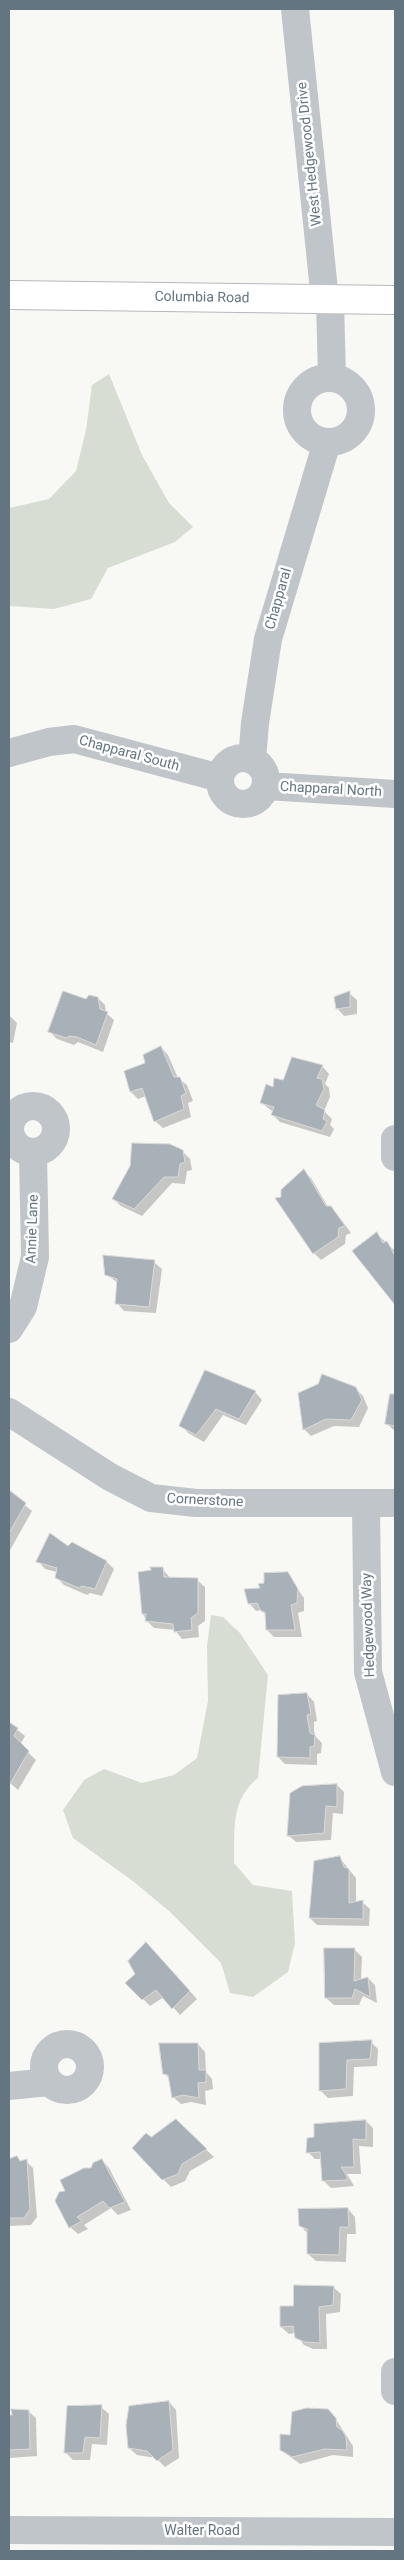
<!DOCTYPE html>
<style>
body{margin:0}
#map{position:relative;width:404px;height:2560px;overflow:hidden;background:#f8f8f5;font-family:Roboto,sans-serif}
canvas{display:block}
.frame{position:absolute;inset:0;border:10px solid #627581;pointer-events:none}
</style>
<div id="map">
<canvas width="404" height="2560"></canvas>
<div class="frame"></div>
</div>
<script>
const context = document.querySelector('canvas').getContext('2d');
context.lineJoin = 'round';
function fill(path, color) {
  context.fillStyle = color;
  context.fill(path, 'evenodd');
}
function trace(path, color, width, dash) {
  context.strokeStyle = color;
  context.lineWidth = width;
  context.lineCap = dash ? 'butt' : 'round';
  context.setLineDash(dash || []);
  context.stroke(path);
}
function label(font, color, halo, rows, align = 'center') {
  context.font = font + ' Roboto,sans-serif';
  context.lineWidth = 5;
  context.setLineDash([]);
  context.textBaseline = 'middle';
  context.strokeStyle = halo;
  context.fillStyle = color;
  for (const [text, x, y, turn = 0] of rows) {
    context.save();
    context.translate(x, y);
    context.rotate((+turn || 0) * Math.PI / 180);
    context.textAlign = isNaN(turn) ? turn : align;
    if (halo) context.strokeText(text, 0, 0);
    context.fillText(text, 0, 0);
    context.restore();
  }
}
fill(new Path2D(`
 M109,374L142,455L169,503L193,527L175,542L108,568L91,599L54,609L9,606V508L49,499L76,471L86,430L92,385Z
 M211,1615L223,1617L240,1633L268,1675L258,1778C230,1801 235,1829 234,1863L253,1885L292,1891L295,1943L288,1972L253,1997L230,1993L221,1963L169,1911L134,1882L73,1838L63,1810L84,1780L104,1769L142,1783L174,1775L197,1758L208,1701L207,1646Z`), '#d8ddd4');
fill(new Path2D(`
 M349,993L357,1000V1014L344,1016L337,1008Z
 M98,998L105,1005L106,1013L114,1020L103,1052L78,1042L74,1045L57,1039L50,1032L87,1000Z
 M9,1015L17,1023L13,1043L9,1042Z
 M161,1047L168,1055L178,1078L187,1085L193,1101L188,1103L191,1117L163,1128L155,1121L146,1096L138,1099L131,1092L126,1072L146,1064Z
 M322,1066L329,1074L325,1084L329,1088L330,1097L324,1111L332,1119L330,1125L334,1129L330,1137L280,1122L272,1114L273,1112L262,1103L283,1082Z
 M182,1151L190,1159L192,1170L187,1171L185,1184L172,1183L142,1216L121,1206L113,1199Z
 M304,1171L311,1178L328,1207L338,1215L351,1233L346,1235L345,1244L321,1260L314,1253Z
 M377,1234L395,1251V1303L354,1251Z
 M154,1262L162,1269L156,1313L124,1311L117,1303L118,1283L106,1274Z
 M205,1372L255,1392L262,1400L246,1425L223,1415L204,1442L188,1433L181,1425Z
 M355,1388L363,1396L368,1408L359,1427L334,1426L311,1436L304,1429Z
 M391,1395H395V1431L386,1423Z
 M9,1492L32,1511L9,1552Z
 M68,1548L107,1562L114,1569L102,1596L90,1593L87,1595L64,1585L56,1577L57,1572L45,1569L38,1561Z
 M162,1568L170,1578L197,1580L205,1587V1621L198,1626L199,1637L182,1639L175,1630L154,1628L146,1620L143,1614Z
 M287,1574L304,1598V1611L298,1613L302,1637H274L267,1630L266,1615L261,1610L256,1611L249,1603Z
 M307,1694L314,1702L317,1721L314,1722V1731L316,1737L322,1743L321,1753L317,1754V1765L285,1764L278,1757Z
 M9,1723L25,1736L20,1745L36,1760L18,1790L10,1783L9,1786Z
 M337,1785L344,1792L343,1814L333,1813L331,1840L296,1842L288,1835Z
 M339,1857L356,1878V1903L362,1902L370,1909L369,1926L317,1925L310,1918Z
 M354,1949L362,1957L361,1980L368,1978L375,1985L377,2003L363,1996L359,2005H334L326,1998Z
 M154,1951L197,1999L180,2015L164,1997L150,2006L127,1983L137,1974Z
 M371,2042L378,2049L377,2066L354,2067L353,2096L328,2098L320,2090V2044Z
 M198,2044L205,2052L206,2072L212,2079L213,2089L205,2091L206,2105L191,2102L181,2104L173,2097L170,2079L164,2073Z
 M176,2121L214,2157L190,2171L185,2181L171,2187L133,2148L151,2139Z
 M366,2121L373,2128V2147L359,2146L361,2174H347L354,2186L331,2188L323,2180L322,2159H315L308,2152L316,2138L315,2126Z
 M17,2157L21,2162L26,2161L33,2168L37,2217L31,2225L9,2226V2173Z
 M102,2160L109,2168L131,2210L118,2215L111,2208L84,2225L88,2229L78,2234L70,2227L66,2192Z
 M348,2209L355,2217L356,2234H347L346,2262L316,2261L308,2254L307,2233L300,2225Z
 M333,2287L341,2294L340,2312L326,2314L327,2349H313L304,2345L295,2333L289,2334L281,2327L295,2308Z
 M169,2402L176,2410L179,2458L165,2467L156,2458L137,2455L129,2448Z
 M101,2407L109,2414L107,2445L92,2444L90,2460H73L66,2453Z
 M28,2411L36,2418L37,2456L9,2458V2416Z
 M335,2418L353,2446V2457L333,2455L300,2464L281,2450L292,2436Z`), '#0003');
const building = new Path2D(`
 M63,991L86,999L89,995L98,997L100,1009L108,1012L96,1045L77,1037L70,1036L66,1038L48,1032Z
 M350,991V1007L336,1009L334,997Z
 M161,1046L174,1077H180L186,1093L181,1096L184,1109L154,1122L142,1088L130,1092L124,1071L145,1063L143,1055Z
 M292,1057L323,1065L317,1078L322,1079L324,1089L316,1105L325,1110L323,1119L327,1121L322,1131L271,1115L274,1107L260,1103L266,1084L273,1087L274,1078L283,1080Z
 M132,1143L170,1144L183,1150L185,1162L180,1164L178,1177H164L134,1209L112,1199L130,1166Z
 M304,1169L326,1206H331L345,1226L339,1228L338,1237L313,1254L275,1198L281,1197V1190Z
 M377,1232L383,1243L387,1241L395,1256V1305L352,1251Z
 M103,1255L155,1260L149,1307L115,1304L117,1279L105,1275Z
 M205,1370L256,1391L239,1419L216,1409L196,1435L179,1426Z
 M322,1374L356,1387L362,1400L351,1420L326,1419L303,1430L298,1393L318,1384Z
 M390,1394H395V1426L385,1424Z
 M9,1490L26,1503L9,1533Z
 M50,1533L68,1546L72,1542L107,1561L95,1589L82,1586L79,1588L55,1578L57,1568L36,1562Z
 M150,1567H163L164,1577L198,1578V1613L191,1618L192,1630L174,1632L173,1624L145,1621L146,1614H142L138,1572L151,1570Z
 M288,1572L298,1589L297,1603L291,1605L295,1630H266L265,1612L261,1611L257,1603L248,1604L244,1589L260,1588L258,1584L264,1583V1573Z
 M307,1693L311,1714L307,1715L308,1722L310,1733L315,1735L314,1746L310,1747V1758L277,1757L278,1695Z
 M9,1722L18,1728L14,1736L29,1751L10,1784Z
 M337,1784V1807L326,1806L324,1833L287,1836L290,1793L302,1786Z
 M340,1856L344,1867L349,1869V1903L363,1900V1919L309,1918L314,1861Z
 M146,1942L190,1991L172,2009L156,1990L142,2000L125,1983L135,1974L128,1961Z
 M324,1948H355L354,1981L368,1977L370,1997L355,1989L352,1998H325Z
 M372,2040L370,2059L347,2060L346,2089L319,2091V2043Z
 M159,2043H198L199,2070H206V2082L198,2083L199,2098L183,2095L172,2098L168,2075L163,2074Z
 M176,2119L207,2149L182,2164L178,2174L162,2180L132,2148L146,2133L151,2137Z
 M366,2120V2140L353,2139L354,2167H341L347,2176V2180L322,2181L320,2152L306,2153L307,2138L314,2137V2124Z
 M17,2156L20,2161L27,2159L30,2209L24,2218H9V2159Z
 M102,2159L125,2202L109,2208L103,2201L77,2217L82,2221L69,2228L55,2201L59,2192L65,2191L60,2180L84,2168H91L93,2163Z
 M348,2208L349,2227H340L339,2255L307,2254V2229L299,2226L298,2209Z
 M294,2285L334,2286L333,2305L319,2307L320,2343L305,2342L295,2338L293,2326L280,2327V2306H293Z
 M169,2401L173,2450L157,2461L147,2451L128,2448L126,2425L129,2406Z
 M102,2405L100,2438L85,2437L83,2453H64L67,2406Z
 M307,2408L328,2409L336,2418L337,2427L342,2430L346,2437L347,2450L325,2449L292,2457L280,2450V2434L290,2435L292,2412Z
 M11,2409L29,2410L30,2449L9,2450V2415H12Z`);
fill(building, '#a8b1b7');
trace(building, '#dad9d7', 1);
const major = new Path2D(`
 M9,295L395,300`);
trace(major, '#b4b9bd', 30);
trace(new Path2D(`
 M295,9L325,300
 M330,300L332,378
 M297 410a32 32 0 1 1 64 0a32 32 0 1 1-64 0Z
 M9,753L49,742L74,739L220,778
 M220 781a23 23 0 1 1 46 0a23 23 0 1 1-46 0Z
 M252,760L255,723L268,639L327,442
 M266,786L395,794
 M10 1129a23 23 0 1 1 46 0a23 23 0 1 1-46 0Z
 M395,1139V1157
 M9,1329L23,1307L35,1257L33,1153
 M9,1412L110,1477L151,1498L196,1503H395
 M366,1505L368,1672L395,1772
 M44 2067a23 23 0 1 1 46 0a23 23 0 1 1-46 0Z
 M9,2086L49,2082
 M395,2372V2391
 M9,2530L395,2532`), '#c0c5c9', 28);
trace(major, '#fff', 28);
label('14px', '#627581', '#fff', [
 ["West Hedgewood Drive",310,154,-96],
 ["Columbia Road",202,298,1],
 ["Chapparal",279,599,-74],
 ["Chapparal South",129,754,15],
 ["Chapparal North",331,790,3],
 ["Annie Lane",33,1229,-88],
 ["Cornerstone",205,1501,3],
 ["Hedgewood Way",369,1625,-92],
 ["Walter Road",202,2531]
]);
</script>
